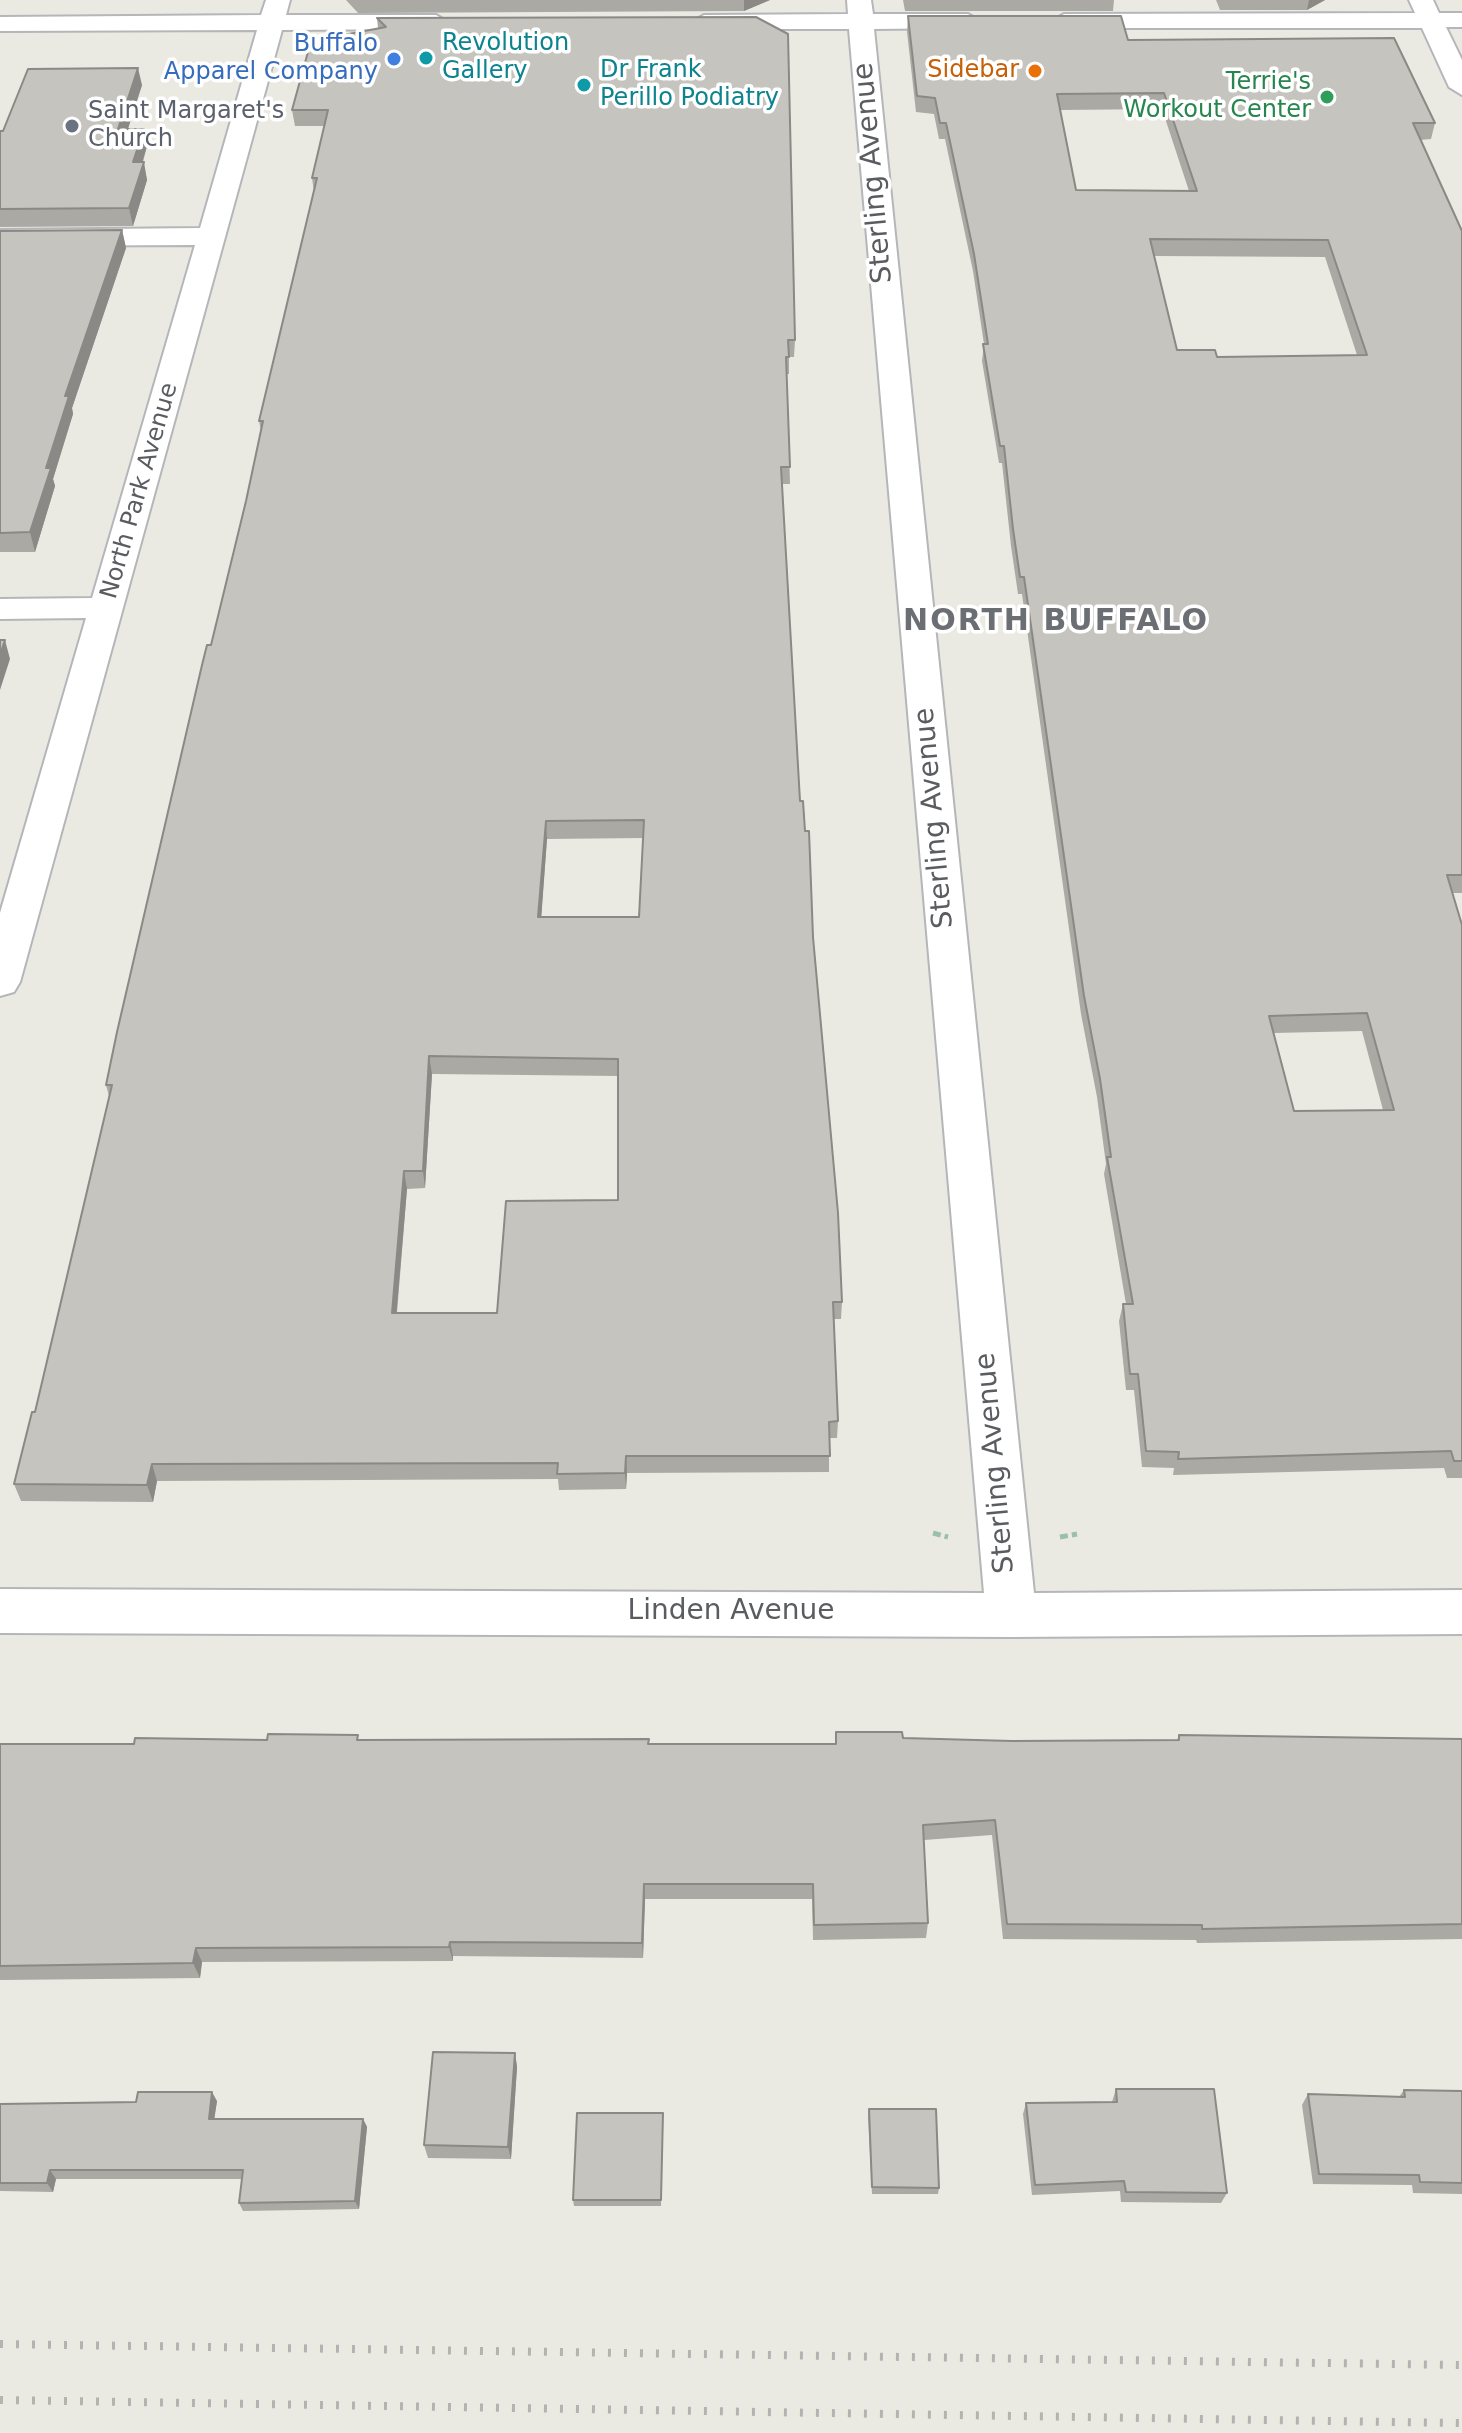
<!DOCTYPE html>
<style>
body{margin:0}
canvas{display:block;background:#ebeae2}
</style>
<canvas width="1462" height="2433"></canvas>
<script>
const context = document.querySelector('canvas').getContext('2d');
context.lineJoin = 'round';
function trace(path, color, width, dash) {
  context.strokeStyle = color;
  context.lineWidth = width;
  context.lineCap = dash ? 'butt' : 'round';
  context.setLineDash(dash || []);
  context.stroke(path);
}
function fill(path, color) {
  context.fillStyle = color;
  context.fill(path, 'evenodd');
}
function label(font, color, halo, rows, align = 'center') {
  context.font = font + ' "DejaVu Sans",sans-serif';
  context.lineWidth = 7;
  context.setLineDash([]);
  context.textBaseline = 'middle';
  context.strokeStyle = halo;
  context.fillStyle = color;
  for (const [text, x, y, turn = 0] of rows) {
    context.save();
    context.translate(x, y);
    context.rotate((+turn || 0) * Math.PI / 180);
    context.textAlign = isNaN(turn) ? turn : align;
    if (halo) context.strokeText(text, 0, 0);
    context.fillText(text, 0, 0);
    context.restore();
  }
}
const minor = new Path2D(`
 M266,0H290L286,15H436L448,22L436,29L282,30L20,982L14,992L0,996V913L86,618L0,619V599L92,598L195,245L0,246V230L200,228L257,30L0,31V17L261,15Z
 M847,0H871L873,14H968L980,21L968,28L874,29L1034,1593L1462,1590V1634L1011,1637L0,1633V1589L984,1593L849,29H704L692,22L704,15L848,14Z
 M1409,0H1433L1439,13H1462V27H1446L1462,60V95L1449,87L1422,28H1064L1052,21L1064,14L1415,13Z`);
trace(minor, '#b4b6ba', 4);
trace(new Path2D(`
 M933,1533L948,1537
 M1060,1537L1077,1534`), '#9bc0aa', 5, [8, 4]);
fill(minor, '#fff');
trace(new Path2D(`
 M0,2344L1462,2365
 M0,2400L1462,2423`), '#b2b3b3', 8, [3, 13]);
fill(new Path2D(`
 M346,0H770L744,11L358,13Z
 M903,0H1114L1113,11H905Z
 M1216,0H1325L1307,10H1220Z
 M908,16L1128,40L1435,123L1431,139L1420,140L1462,231V893H1452L1462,925V1478H1447L1444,1468L1173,1475L1174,1468L1142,1467L1134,1390H1126L1119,1321L1123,1304H1126L1104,1174L1106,1164L1097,1097L1081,1014L1022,594H1018L1011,546L1002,463H999L982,361L984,344L973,271L945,139H939L934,114L916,112L907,32ZM1162,109L1189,191L1076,190L1060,110ZM1154,256L1325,257L1357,355L1217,357L1177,350ZM1362,1031L1383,1110L1294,1111L1274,1033Z
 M377,18L795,340L794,357H789V374H787L790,484H782L800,801L813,937L842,1302L841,1319H833L838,1421L837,1438H829V1472L627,1473L626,1489L559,1490L558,1479L157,1481L153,1502L21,1501L14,1484L35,1412L109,1096L106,1085L246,501L261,431L259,421L314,192L312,178L324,126H295L292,110L378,28ZM643,838L639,917H541L547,839ZM432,1074L618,1076V1200L497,1313H397L407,1189L425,1188Z
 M142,85L128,129L147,146L143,162L147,180L133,226L0,227V131Z
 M122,230L126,248L72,408L73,414L53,479L55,486L35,552H0V231Z
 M836,1732L903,1738L1012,1741L1177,1740L1179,1735L1462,1739V1939L1197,1943L1196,1940L1003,1939L992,1835L924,1840L928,1923L926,1938L813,1940L812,1899H645L643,1958L453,1956V1961L202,1962L200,1978L0,1980V1744H134L360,1740L649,1744H835Z
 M515,2053L517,2067L511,2159L428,2158L424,2145Z
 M1116,2089L1227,2193L1221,2203L1121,2202L1120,2191L1032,2195L1023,2114L1026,2103L1112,2102Z
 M1404,2090L1462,2091V2194L1413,2193L1412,2185L1313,2184L1302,2105L1308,2094L1399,2097Z
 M217,2101L214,2119H363L367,2127L359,2209L243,2211L239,2203L242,2179H56L53,2192L0,2191V2104Z
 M869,2109L939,2188L938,2194H872L868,2116Z
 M663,2113L661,2206H574L573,2200Z`), '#aaa9a3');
fill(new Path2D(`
 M744,0H770L744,11Z
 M1309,0H1325L1307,10Z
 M138,68L142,85L122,147L118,129Z
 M144,129L147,146L137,180L133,162Z
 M144,162L147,180L133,226L129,208Z
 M122,230L126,248L72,408L73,414L53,479L55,486L35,552L30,532L65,396Z
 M5,640L10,659L0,690V655Z
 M546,821L547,839L540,935L538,917Z
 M429,1056L432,1074L425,1188L423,1171Z
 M404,1171L407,1189L395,1330L392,1313Z
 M626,1456L627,1473L626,1489L625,1473Z
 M152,1464L157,1481L153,1502L147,1485Z
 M644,1884L645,1899L643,1958L642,1943Z
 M450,1942L453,1956V1961L449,1947Z
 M196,1948L202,1962L200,1978L193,1963Z
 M515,2053L517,2067L511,2159L508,2147Z
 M212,2092L217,2101L213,2128L209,2119Z
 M363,2119L367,2127L359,2209L355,2201Z
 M50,2170L56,2179L53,2192L47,2183Z`), '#8b8985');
const building = new Path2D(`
 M908,16H1121L1128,40L1394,38L1435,123H1413L1462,231V875H1447L1462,925V1461H1454L1451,1451L1178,1459L1179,1452L1146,1451L1138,1374H1130L1123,1304H1133L1107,1157H1111L1100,1079L1084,996L1024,577H1020L1013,529L1004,446H1000L983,344H988L974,254L946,123H940L935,98L917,96ZM1164,93L1197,191L1076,190L1057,94ZM1150,239L1328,240L1367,355L1217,357L1215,350H1177ZM1367,1013L1394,1110L1294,1111L1269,1016Z
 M756,17L788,34L795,340H788L789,357H786L790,467H781L800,801H803L805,831H809L813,937L838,1213L842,1302H833L838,1421L829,1422L830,1456H626L625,1473L557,1474L558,1463L152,1464L147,1485L14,1484L32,1412H35L112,1085H106L117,1032L202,665L207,645H211L246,501L263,421H259L317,178H312L328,110H292L311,41L386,27L377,18ZM644,820L639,917H538L546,821ZM429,1056L618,1059V1200L506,1201L497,1313H392L404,1171H423Z
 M138,68L118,129H144L133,162H144L129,208L0,209V131H3L28,69Z
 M122,230L65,396H69L46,468H51L30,532L0,533V231Z
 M0,640H5L0,655Z
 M836,1732H902L903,1738L1012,1741L1179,1740V1735L1462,1739V1924L1202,1929V1925L1007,1924L995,1820L923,1825L928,1923L814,1925L813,1884H644L642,1943L450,1942L449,1947L196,1948L193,1963L0,1966V1744H134L135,1738L267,1740L268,1734L358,1735L357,1740L649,1739L648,1744H836Z
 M433,2052L515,2053L508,2147L424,2145Z
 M1116,2089H1214L1227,2193L1126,2192L1124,2181L1035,2185L1026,2103L1117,2102Z
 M1404,2090L1462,2091V2183L1420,2182L1419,2175L1319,2174L1308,2094L1405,2097Z
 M138,2092H212L209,2119H363L355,2201L239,2203L243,2170H50L47,2183H0V2104L136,2102Z
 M869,2109H936L939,2188L872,2187Z
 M577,2113H663L661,2200H573Z`);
fill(building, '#c6c4be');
trace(building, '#8b8985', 2);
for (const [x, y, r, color] of [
 [426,58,8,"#0f9aa8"],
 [394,59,8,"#3f7fe0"],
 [1035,71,8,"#e8710a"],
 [584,85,8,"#0f9aa8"],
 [1327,97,8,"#2e9e5b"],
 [72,126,8,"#6b7280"]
]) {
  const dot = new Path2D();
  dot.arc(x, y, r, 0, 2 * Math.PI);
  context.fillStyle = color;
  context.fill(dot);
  trace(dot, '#fff', 3);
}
label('24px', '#0d838f', '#fff', [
 ["Revolution",442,44],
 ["Gallery",442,72],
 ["Dr Frank",600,71],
 ["Perillo Podiatry",600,99]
], 'left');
label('24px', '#366cbe', '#fff', [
 ["Buffalo",378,45],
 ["Apparel Company",378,73]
], 'right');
label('24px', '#c56008', '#fff', [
 ["Sidebar",1019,71]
], 'right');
label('24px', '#27864d', '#fff', [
 ["Terrie's",1311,83],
 ["Workout Center",1311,111]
], 'right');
label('24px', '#5b616d', '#fff', [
 ["Saint Margaret's",88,112],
 ["Church",88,140]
], 'left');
label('24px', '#5a5c60', '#fff', [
 ["North Park Avenue",140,491,-74]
]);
label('28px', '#5a5c60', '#fff', [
 ["Sterling Avenue",874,173,-95],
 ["Sterling Avenue",935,818,-95],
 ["Sterling Avenue",996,1463,-95],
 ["Linden Avenue",731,1612]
]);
context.letterSpacing = '2px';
label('bold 30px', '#6b6e72', '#fff', [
 ["NORTH BUFFALO",1056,622]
]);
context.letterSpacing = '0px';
</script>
